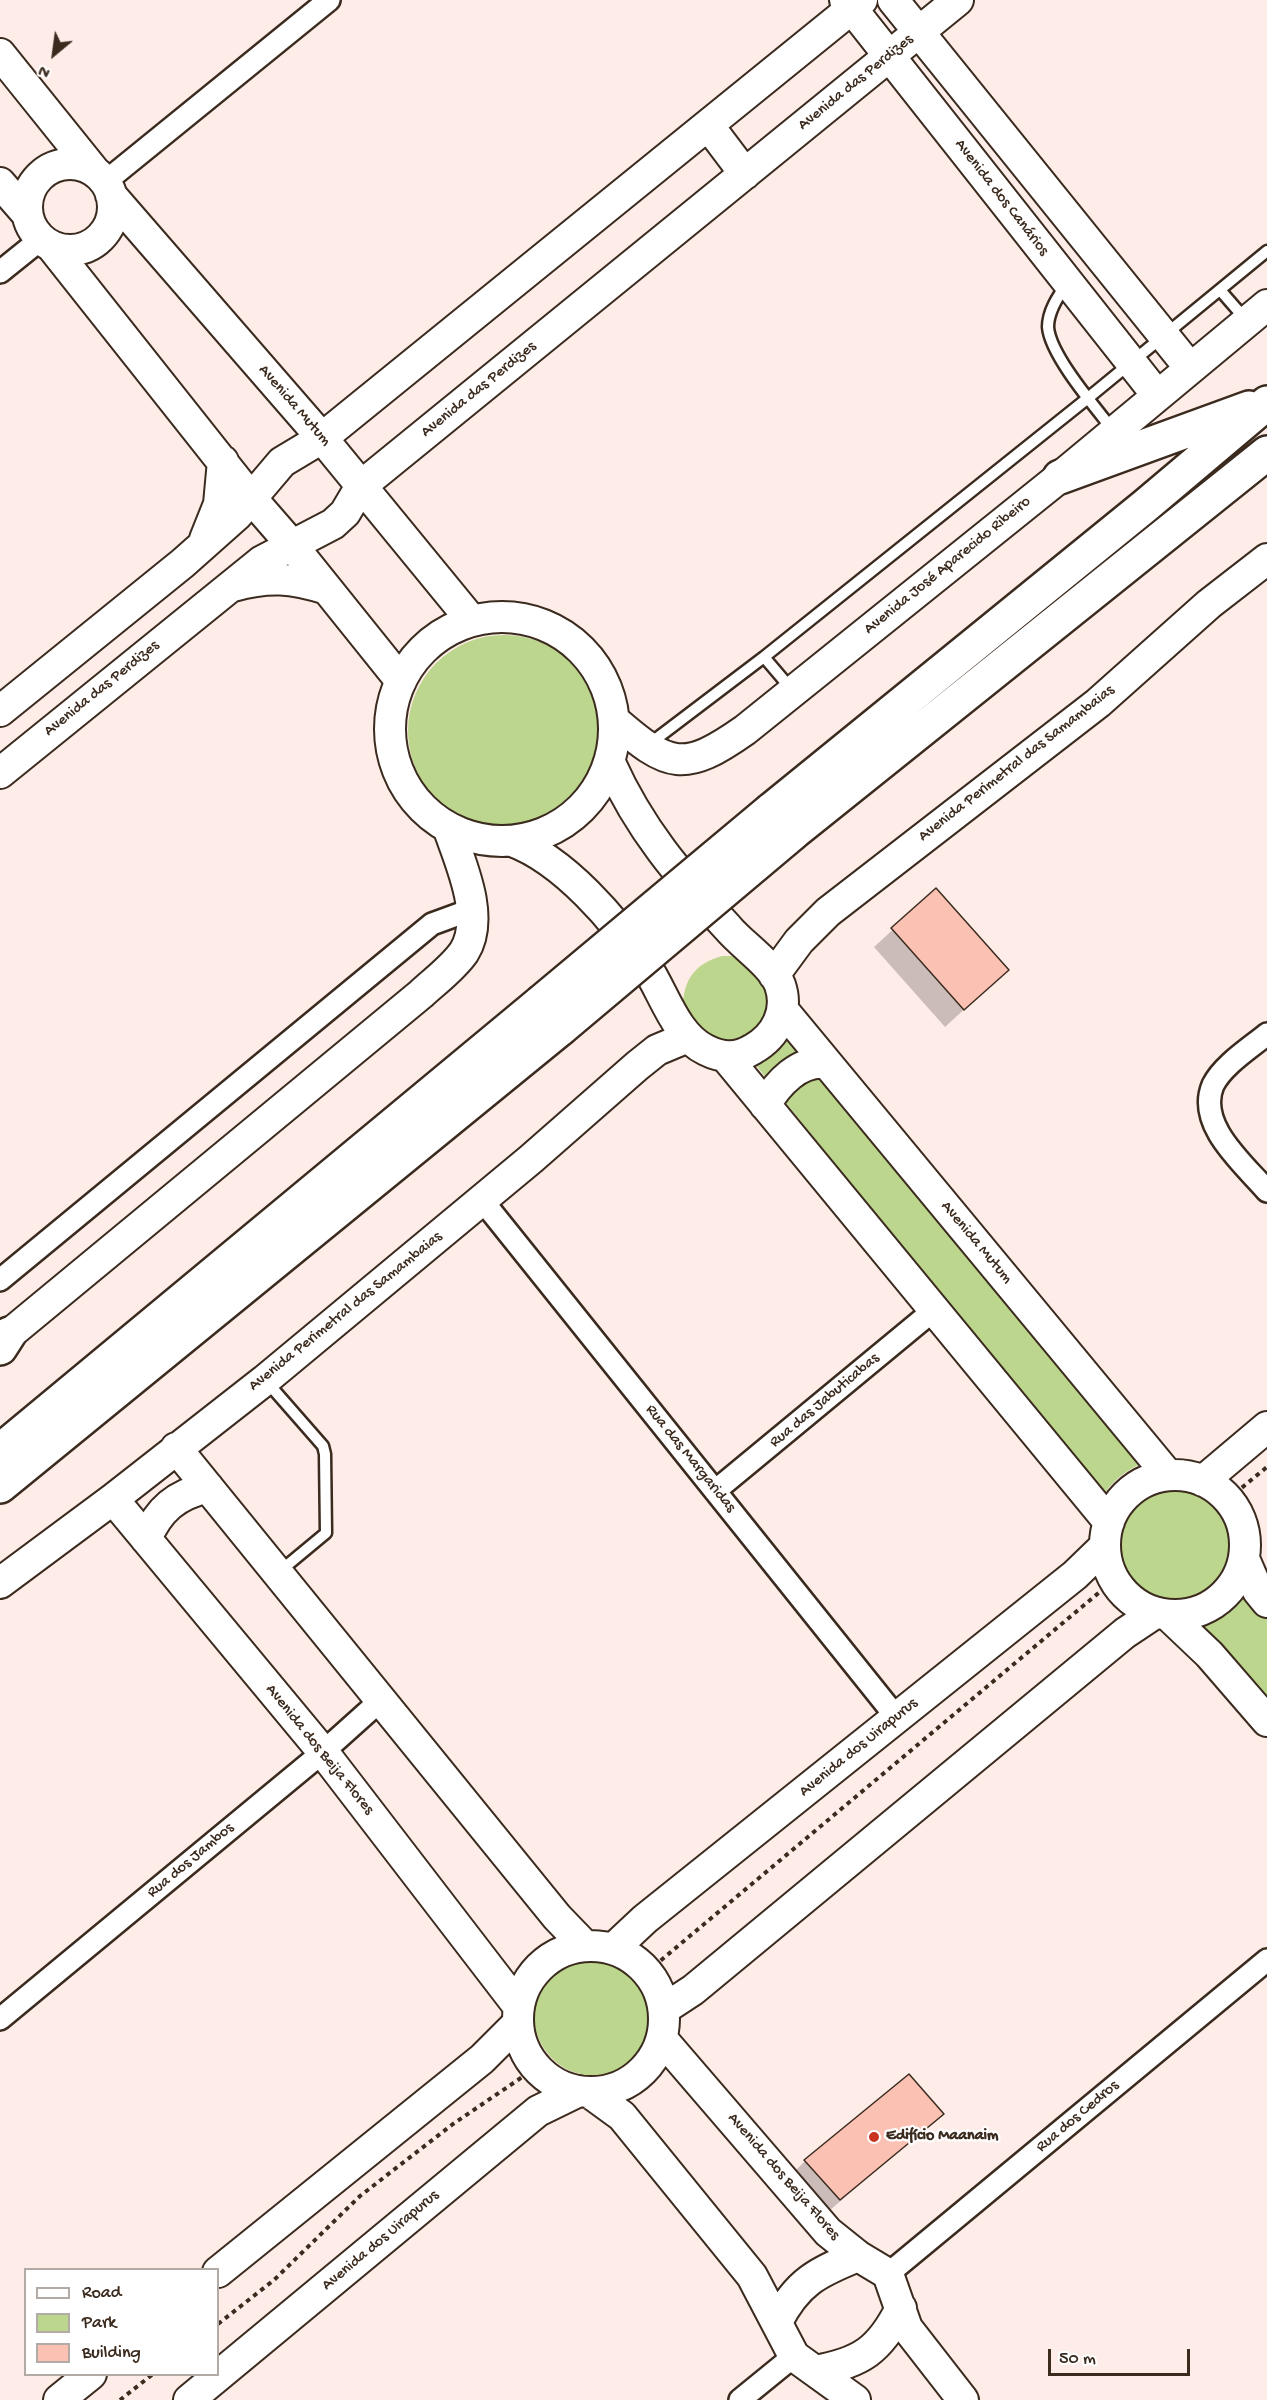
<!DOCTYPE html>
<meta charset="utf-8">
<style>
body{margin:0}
#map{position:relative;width:1267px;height:2400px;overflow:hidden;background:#feece8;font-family:"Gochi Hand",sans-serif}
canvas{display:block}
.legend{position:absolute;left:24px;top:2268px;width:195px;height:108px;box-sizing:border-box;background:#fff;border:2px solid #b1aaa5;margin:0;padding:8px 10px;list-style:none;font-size:18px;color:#3b2a1e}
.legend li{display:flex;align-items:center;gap:12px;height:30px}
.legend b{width:30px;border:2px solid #b1aaa5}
.north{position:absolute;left:24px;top:24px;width:60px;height:60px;-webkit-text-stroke:4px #fff;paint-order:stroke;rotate:209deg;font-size:16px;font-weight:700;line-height:24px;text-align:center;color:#3b2a1e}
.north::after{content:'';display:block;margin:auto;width:21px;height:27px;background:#3b2a1e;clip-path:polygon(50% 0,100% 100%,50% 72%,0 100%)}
.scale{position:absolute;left:1048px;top:2349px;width:142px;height:27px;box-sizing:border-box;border:3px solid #3b2a1e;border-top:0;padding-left:8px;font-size:18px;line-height:21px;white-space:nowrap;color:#3b2a1e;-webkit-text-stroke:4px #fff;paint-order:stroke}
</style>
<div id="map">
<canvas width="1267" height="2400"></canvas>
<ul class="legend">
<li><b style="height:8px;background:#fff"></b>Road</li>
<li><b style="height:16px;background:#bdd68d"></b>Park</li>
<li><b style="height:16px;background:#fbc1b3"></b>Building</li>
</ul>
<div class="north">N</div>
<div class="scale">50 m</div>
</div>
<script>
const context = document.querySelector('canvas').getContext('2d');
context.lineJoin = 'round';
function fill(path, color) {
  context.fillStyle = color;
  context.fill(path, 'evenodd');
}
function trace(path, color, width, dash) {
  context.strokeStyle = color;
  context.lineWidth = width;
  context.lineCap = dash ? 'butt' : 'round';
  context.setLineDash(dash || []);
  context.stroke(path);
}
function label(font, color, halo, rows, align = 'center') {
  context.font = font + ' "Gochi Hand",sans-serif';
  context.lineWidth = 4.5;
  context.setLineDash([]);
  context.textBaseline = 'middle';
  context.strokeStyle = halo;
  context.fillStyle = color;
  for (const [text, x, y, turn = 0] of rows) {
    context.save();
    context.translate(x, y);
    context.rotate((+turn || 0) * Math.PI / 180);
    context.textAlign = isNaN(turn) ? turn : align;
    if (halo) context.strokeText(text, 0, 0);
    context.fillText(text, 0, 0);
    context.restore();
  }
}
fill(new Path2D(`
 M408 731a96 96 0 1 1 192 0a96 96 0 1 1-192 0Z
 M722,956H735L759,968L772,1001L761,1030L734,1044L704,1038L683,1003C685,977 697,963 722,956Z
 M789,1029L1141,1464C1123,1472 1112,1482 1101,1498L755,1064Z
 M1116 1545a60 60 0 1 1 120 0a60 60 0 1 1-120 0Z
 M1245,1592L1267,1619V1706L1201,1626L1227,1615Z
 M534 2015a61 61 0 1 1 122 0a61 61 0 1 1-122 0Z`), '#bdd68d');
fill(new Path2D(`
 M936,890L1007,970L945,1027L874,947Z
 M909,2076L942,2114L822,2217L787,2179L805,2161Z`), '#0003');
const building = new Path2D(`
 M936,888L1009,970L964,1010L891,928Z
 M909,2074L944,2114L840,2200L804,2160Z`);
fill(building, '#fbc1b3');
trace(building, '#3b2a1e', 1.5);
const lane = new Path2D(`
 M1067,284C1058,296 1048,311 1048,327C1050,355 1095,407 1113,430
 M1220,290L1247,321
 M764,657L793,691
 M648,745L764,657L1088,398L1267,251
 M267,1382L323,1446L325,1454L326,1533L279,1572`);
const street = new Path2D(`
 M105,182L329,0
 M0,272L41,239
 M1267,1034C1250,1048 1223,1065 1213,1085C1196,1125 1244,1164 1267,1191
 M482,1200L897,1718
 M0,1280L432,924L473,909
 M715,1491L934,1310
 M0,2019L323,1752L381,1700
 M888,2274L1267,1960
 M740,2400L794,2356`);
const secondary = new Path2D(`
 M845,0L1157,395
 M893,0L1190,368
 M0,54L95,172
 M708,125L745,174
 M27 207a43 43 0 1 1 86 0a43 43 0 1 1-86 0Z
 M0,183L27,214
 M111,195L322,438L472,621
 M52,247L251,498L291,544L401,681
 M205,539L219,504L223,461
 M233,586C270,576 291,578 327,589
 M390 729a112 112 0 1 1 224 0a112 112 0 1 1-224 0Z
 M0,711L183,563L237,515L282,462L322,438L862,0
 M614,720C669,768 684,773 745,730L1060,477L1267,305
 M0,773L262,561L333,524L345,513L361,486L958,0
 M512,841C564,860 616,921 646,966C664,993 675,1035 706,1050C722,1058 737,1059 753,1049C776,1036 789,1011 780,985C772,964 742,945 728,928C679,875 640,830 610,763
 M774,975L799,941L828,912L1098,703L1209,604L1267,559
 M783,1010L1168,1475
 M725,1056L1109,1522
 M765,1105C778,1083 799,1060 826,1063
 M0,1342L421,994C435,981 453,968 464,952C486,917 460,862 448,827
 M176,1448L557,1917L585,1946
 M1105 1545a70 70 0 1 1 140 0a70 70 0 1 1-140 0Z
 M1203,1481L1267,1427
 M113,1499L323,1752L519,2007
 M146,1539C159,1509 176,1495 208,1487
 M1245,1561L1258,1591L1267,1602
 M0,1583L113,1499L265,1380L531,1159L637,1066L657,1050L688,1037
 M1169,1616L1209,1654L1267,1721
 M518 2019a73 73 0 1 1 146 0a73 73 0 1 1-146 0Z
 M613,1949L645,1919L1075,1575L1105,1546
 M664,2009L693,1990L1125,1633L1155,1613
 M662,2039L828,2232L858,2256L888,2274L907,2328L963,2400
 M589,2092L622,2116L752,2276L794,2356L855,2400
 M218,2272L482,2059L518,2023
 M777,2322C797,2282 818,2272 858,2256
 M815,2371C861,2363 880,2350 901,2308
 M59,2400L91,2374
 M189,2400L538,2111L579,2091`);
const highway = new Path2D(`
 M1060,477L1249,408
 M771,810L1145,506L1267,403
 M793,833L1267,453
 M0,1348L9,1334
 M0,1451L540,1003
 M0,1486L560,1029`);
trace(lane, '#3b2a1e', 15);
trace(street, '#3b2a1e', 26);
trace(secondary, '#3b2a1e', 34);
trace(highway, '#3b2a1e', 38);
trace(new Path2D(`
 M1228,1499L1267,1467
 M647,1972L1114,1580
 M218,2324L274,2280L360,2196L453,2124L537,2067
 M120,2400L153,2374`), '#3b2a1e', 4, [4.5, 4.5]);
trace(lane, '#fff', 10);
trace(street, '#fff', 21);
trace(secondary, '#fff', 30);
trace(highway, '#fff', 33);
const highwayBridge = new Path2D(`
 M540,1003L771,810
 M560,1029L793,833`);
trace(highwayBridge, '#3b2a1e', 38, []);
trace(highwayBridge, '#fff', 33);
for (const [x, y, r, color] of [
 [874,2137,6,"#c8321e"]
]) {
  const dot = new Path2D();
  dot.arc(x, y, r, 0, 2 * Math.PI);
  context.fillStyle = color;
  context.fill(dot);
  trace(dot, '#fff', 2);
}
label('16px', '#3b2a1e', '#fff', [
 ["Avenida das Perdizes",856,83,-39],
 ["Avenida dos Canários",1001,198,52],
 ["Avenida das Perdizes",479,390,-39],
 ["Avenida Mutum",294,406,49],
 ["Avenida José Aparecido Ribeiro",948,566,-39],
 ["Avenida das Perdizes",102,689,-39],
 ["Avenida Perimetral das Samambaias",1017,764,-38],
 ["Avenida Mutum",976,1243,50],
 ["Avenida Perimetral das Samambaias",346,1312,-39],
 ["Rua das Jabuticabas",825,1401,-40],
 ["Rua das Margaridas",690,1459,51],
 ["Avenida dos Uirapurus",859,1748,-39],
 ["Avenida dos Beija Flores",319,1750,51],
 ["Rua dos Jambos",191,1861,-40],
 ["Rua dos Cedros",1078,2117,-40],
 ["Avenida dos Beija Flores",783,2177,49],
 ["Avenida dos Uirapurus",381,2241,-40]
]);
label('bold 16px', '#3b2a1e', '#fff', [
 ["Edifício Maanaim",886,2137]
], 'left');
</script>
